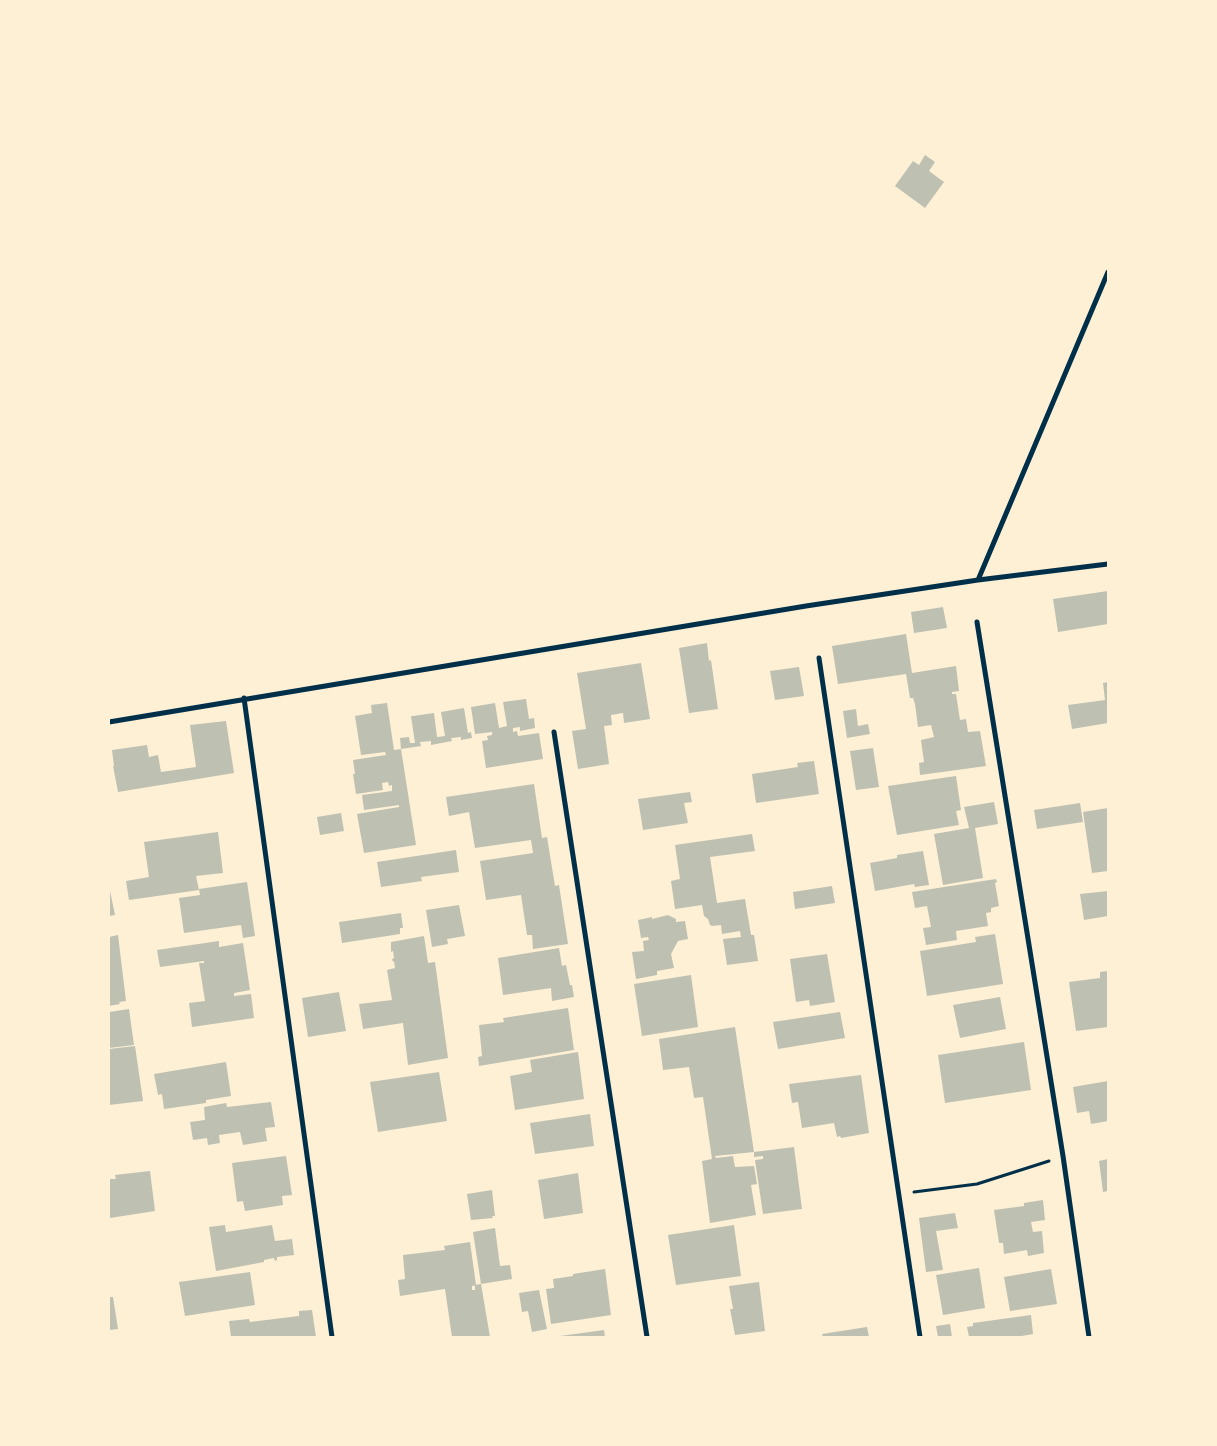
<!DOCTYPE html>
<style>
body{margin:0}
#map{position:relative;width:1217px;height:1446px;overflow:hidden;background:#fdf0d5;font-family:"PT Sans Narrow",sans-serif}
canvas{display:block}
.frame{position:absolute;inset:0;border:110px solid #fdf0d5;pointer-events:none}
</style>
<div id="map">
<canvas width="1217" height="1446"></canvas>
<div class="frame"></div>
</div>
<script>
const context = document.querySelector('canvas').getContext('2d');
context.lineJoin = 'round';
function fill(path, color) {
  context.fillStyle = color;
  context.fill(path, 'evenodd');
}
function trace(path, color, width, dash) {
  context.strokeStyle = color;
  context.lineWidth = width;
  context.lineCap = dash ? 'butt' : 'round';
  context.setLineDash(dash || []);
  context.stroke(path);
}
fill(new Path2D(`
 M925,155L935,162L929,171L944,182L925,208L895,186L913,161L919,165Z
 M1108,591V624L1058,632L1053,599Z
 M943,607L947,628L914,633L911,612Z
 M906,634L912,673L956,666L959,691L952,692V694H956L960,720L966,719L968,732L980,731L986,766L920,775L919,763L924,762L921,740L934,737L931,725L918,727L915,704L913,698H910L906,674L838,684L832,646Z
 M707,643L709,661L711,660L718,709L689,713L679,648Z
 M641,663L650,719L624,723L623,713L611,715L612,725L604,726L609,764L578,769L572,731L586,729L577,673Z
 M799,667L804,696L775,700L770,671Z
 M1108,682V723L1072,729L1068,705L1105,700L1103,683Z
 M526,699L529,719L534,718L535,728L520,731V727L513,728V732L517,731L518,736L539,733L543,759L486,768L482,741L488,740L487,736L492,735V732L475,734L471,707L495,703L499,728L507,726L503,702Z
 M387,703L394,750L401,749L400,738L409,737L410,743H415L411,716H413L434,713L437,737L445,736L441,712L464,708L468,733L471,732L472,738L461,740V737L451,738L452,741L431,745V741L420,742L421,746L401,749L416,845L364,853L357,814L399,807V805L364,810L362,795L392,791V785L389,786L388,782L382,783L383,790L356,794L353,774H355L353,760L386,755L385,752L361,755L355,716L372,713L371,705Z
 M856,709L858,726L868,724L870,734L847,738L843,711Z
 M226,721L234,773L118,792L113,766H114L112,750L147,745L149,757L158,755L161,772L196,767L190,725Z
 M873,748L879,787L856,790L850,751Z
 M814,761L819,794L756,803L752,774L798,767L797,763Z
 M956,776L961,810L956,811L959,825L897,835L888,786Z
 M534,784L542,838L547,837L555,886L559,885L568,944L533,949L532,935H527L521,895L486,900L480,861L533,853L531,840L475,848L469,812L449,816L446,797Z
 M690,792L692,802L684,803L688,823L643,830L638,799Z
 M994,802L998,824L975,828L983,878L943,885L934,834L969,828L964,807Z
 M1080,803L1083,822L1037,829L1034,810Z
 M1108,808V871L1092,873L1083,812Z
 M341,813L344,831L320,835L317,817Z
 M218,832L223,873L196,876L199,890L129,900L126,881L149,877L144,842Z
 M752,834L755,851L710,857L717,903L745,899L751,935H754L758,961L727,965L723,939L741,937L740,931L722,934L721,925L712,926L710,925L708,919L704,916L702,905L675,909L671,881L680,879L675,845Z
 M456,850L459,872L421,877L422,881L381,887L377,862Z
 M923,851L929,885L915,887L914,884L875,891L870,863L897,858V855Z
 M996,879L997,882L995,883L999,906L991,908V912L986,913L988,926L956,931L957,940L926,945L923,928L931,927L927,906L915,908L912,892Z
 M247,882L255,936L243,938L241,925L184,933L179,898L200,895L199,889Z
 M109,886L115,915L109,916Z
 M832,886L835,903L795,909L793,892Z
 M1108,891V916L1084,920L1080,894Z
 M459,905L465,936L447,939L448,944L432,947L426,910Z
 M401,913L403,928H400V934L342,943L339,922Z
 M668,915L676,919V922L685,921L688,939L678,941L671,954L674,968L657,971V975L636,979L632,952L644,951L643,941L649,940L648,937L641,938L638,920L652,917V919Z
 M995,934L1003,984L927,996L920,951L976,942L975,937Z
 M118,935L126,1001L119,1002L120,1004L109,1006V937Z
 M424,936L428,963L435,962L448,1058L408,1065L403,1023L363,1029L359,1004L392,1000L387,970L395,968L394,961L393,962L392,959L394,958L393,951L391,952V942Z
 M219,941V947L243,943L250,990L234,993V996L251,994L254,1018L192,1027L189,1003L205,1001L199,963H204V961L160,967L157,950Z
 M559,948L562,966L566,965L570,985H572L574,997L552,1001L551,988L503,995L498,958Z
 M827,954L835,1002L810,1006L809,1000L796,1002L790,959Z
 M1108,971V1027L1076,1031L1069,982L1100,978V972Z
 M691,975L698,1027L642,1036L634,984Z
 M339,992L346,1031L308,1037L302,998Z
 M1000,997L1006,1029L960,1038L953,1005Z
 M568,1008L574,1050L479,1066L478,1057L482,1056L479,1025L504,1022L503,1018Z
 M129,1009L134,1045L109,1048V1012Z
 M840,1012L845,1038L778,1049L773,1022Z
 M735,1027L754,1152L794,1147L802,1209L763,1214L755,1160L763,1159V1156L754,1157V1152L715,1156L716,1158L733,1156L735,1167L754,1166L757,1184L751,1185L756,1215L710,1223L702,1161L712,1159L703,1097L694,1098L689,1067L663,1070L659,1039Z
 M1024,1042L1031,1090L945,1103L938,1055Z
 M135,1046L143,1101L109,1105V1049Z
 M578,1052L584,1099L515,1110L510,1076L532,1072L530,1060Z
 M226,1062L231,1096L206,1100V1103L164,1109L162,1094L158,1095L154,1074Z
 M439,1072L447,1121L378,1132L370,1082Z
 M861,1075L869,1133L841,1138L840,1136L837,1137L834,1123L802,1128L798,1102L792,1103L789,1084Z
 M1108,1081V1121L1091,1124L1089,1111L1077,1113L1073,1087Z
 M271,1102L275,1127L265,1128L267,1141L243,1145L240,1132L219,1135L220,1143L208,1145L207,1138L193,1140L190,1122L205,1120L204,1107L226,1103L227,1107Z
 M590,1114L594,1146L535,1154L530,1123Z
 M286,1156L292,1195L282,1196L283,1205L245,1211L243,1201L237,1202L232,1163Z
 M1108,1159V1191L1103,1192L1099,1161Z
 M150,1171L155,1211L110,1218L109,1179H116L115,1175Z
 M578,1173L583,1213L544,1219L538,1180Z
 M492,1190L495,1216H492L493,1218L471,1220L467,1194Z
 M1043,1200L1045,1220L1031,1222L1033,1232L1042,1231L1044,1253L1028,1256L1027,1250L1004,1254L1003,1243H999L994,1210L1024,1206V1203Z
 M955,1213L958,1228L936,1231L943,1270L926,1272L919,1218Z
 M225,1225L226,1232L272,1225L275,1241L292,1239L294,1255L277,1257V1260L275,1261L274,1258L264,1260V1262L216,1271L209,1227Z
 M734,1225L741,1276L676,1285L668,1235Z
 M495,1228L500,1266L510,1265L512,1279L481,1284L473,1232Z
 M470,1242L476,1285L472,1286V1290H475V1285L481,1284L490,1337H452L445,1289L400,1296L398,1280L405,1279L403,1255L445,1250L444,1246Z
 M979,1268L985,1308L943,1315L936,1275Z
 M605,1269L611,1315L551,1324L546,1289L554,1288L553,1279L573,1276V1274Z
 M1051,1269L1057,1304L1010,1311L1004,1277Z
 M250,1272L255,1305L185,1316L179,1282Z
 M759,1282L765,1331L735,1335L730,1309H733L729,1286Z
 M539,1290L547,1329L532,1332L528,1311L522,1312L519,1293Z
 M109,1297H113L118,1329L109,1330Z
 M312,1310L316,1337H231L229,1321L249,1319L250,1322L299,1316V1311Z
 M1031,1315L1033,1334L1016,1337H969L967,1327L973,1326V1323Z
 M950,1324L952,1337H938L936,1326Z
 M867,1327L869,1337H823L822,1334Z
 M604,1330L605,1337H560V1336Z`), '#bec0b2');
trace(new Path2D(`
 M914,1192L977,1184L1049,1161`), '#003049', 3);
trace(new Path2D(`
 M978,580L1108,272
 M977,622L1063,1156L1089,1337
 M819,658L920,1337
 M244,698L332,1337
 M109,722L806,606L978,580L1108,564
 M554,732L647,1337`), '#003049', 5);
</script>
